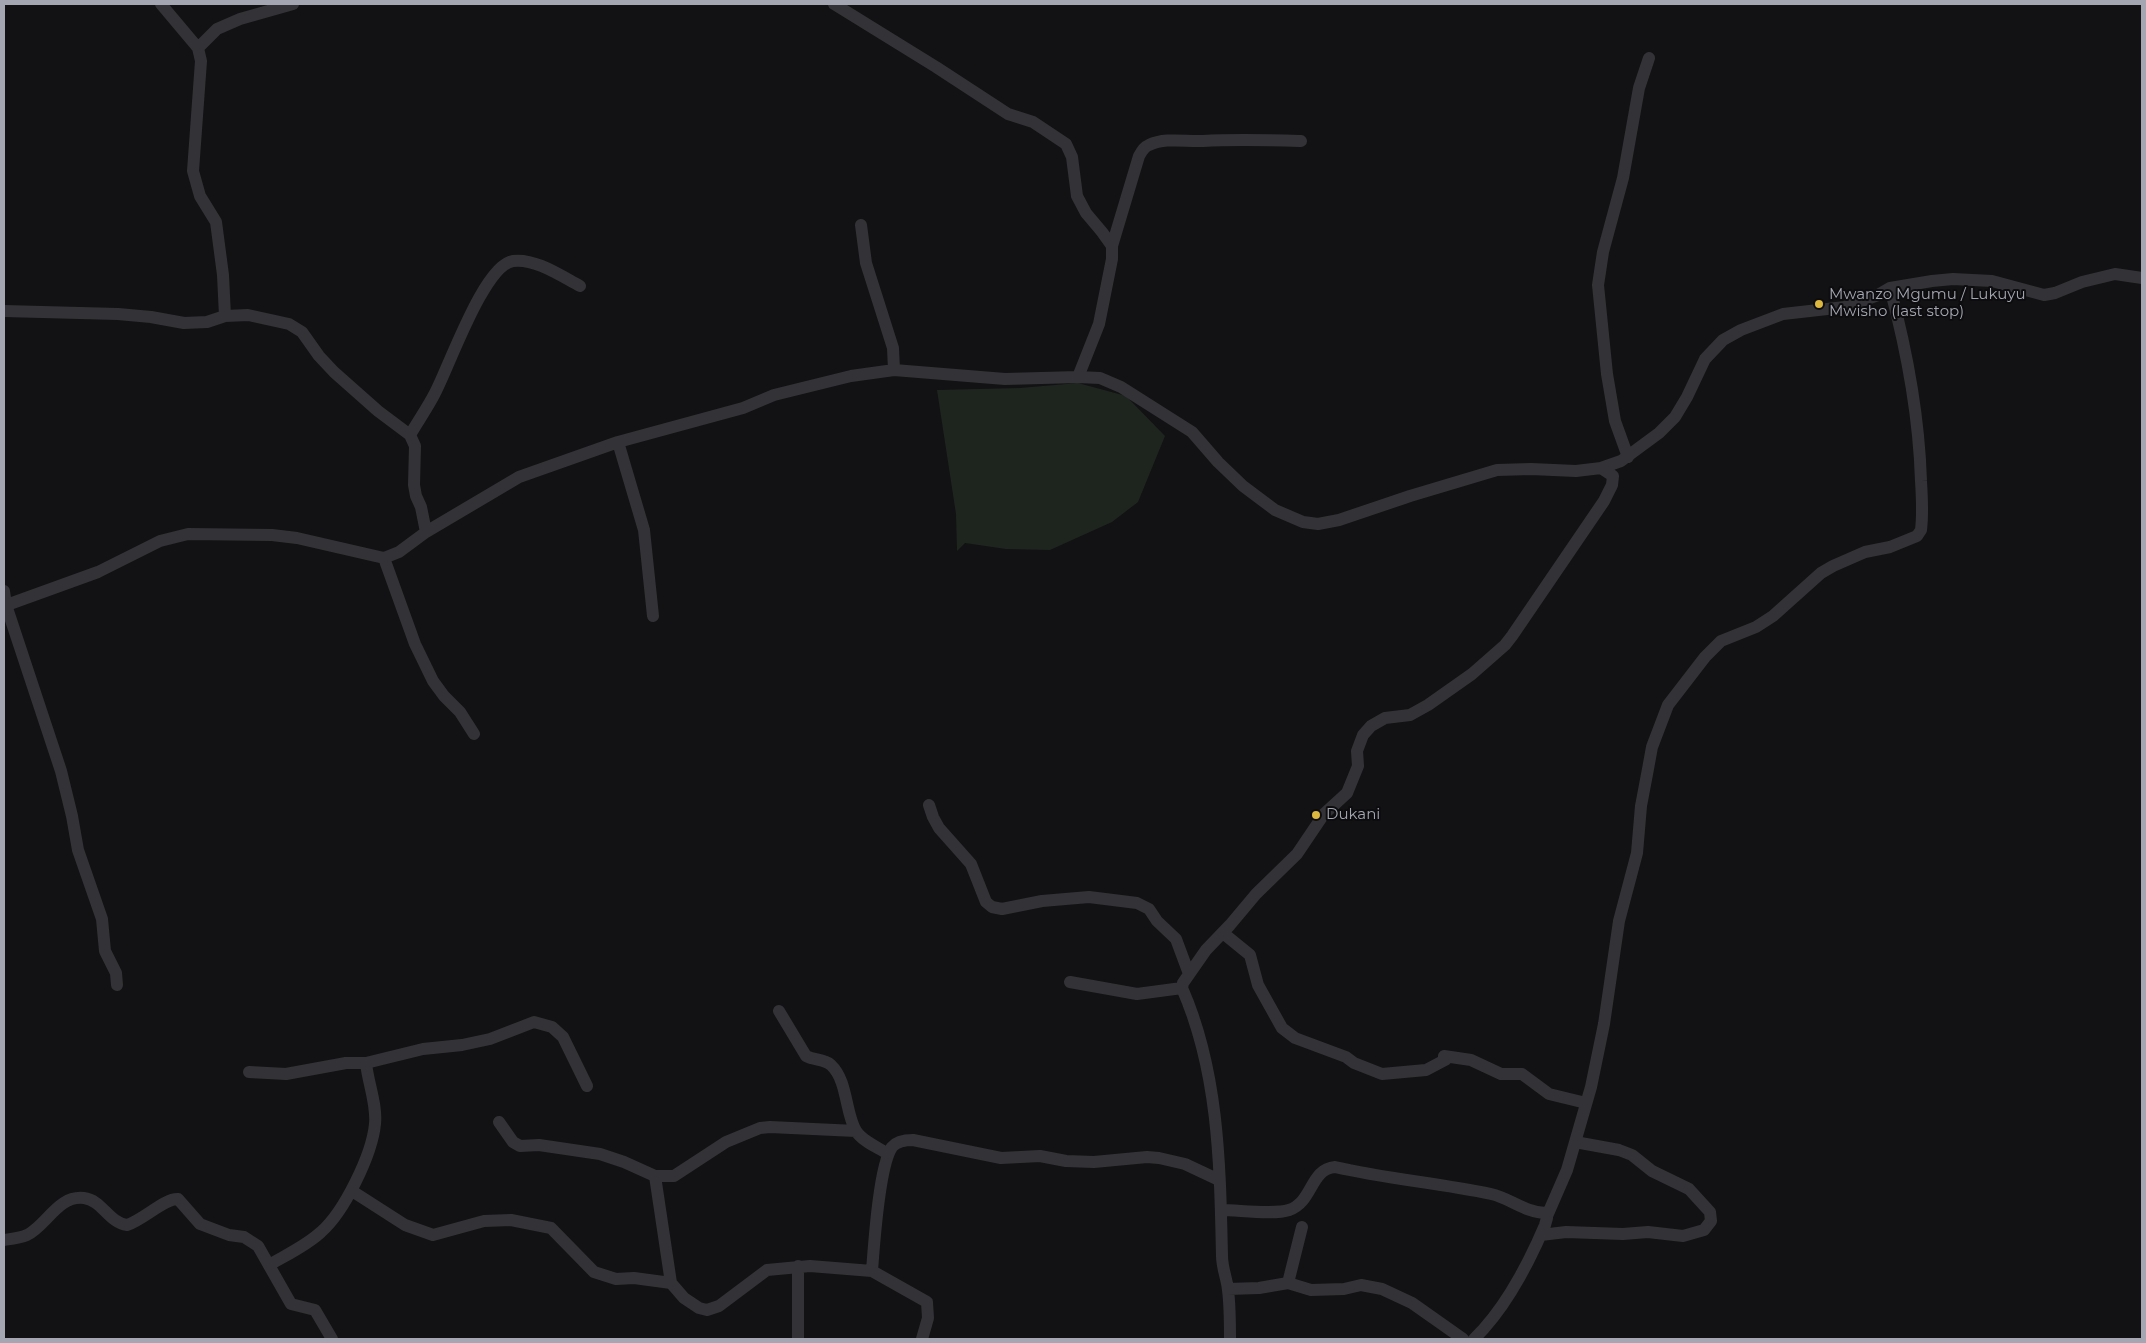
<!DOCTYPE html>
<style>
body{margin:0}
#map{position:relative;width:2146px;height:1343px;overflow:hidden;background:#121113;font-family:Montserrat,sans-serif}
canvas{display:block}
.frame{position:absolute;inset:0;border:5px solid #a4a7b2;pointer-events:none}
</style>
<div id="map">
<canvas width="2146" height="1343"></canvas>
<div class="frame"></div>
</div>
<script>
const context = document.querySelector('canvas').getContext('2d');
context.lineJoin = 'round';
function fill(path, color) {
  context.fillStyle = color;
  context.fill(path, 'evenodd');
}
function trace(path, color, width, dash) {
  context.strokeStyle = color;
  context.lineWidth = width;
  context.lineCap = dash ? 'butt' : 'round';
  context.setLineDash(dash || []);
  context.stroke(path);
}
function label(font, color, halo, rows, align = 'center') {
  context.font = font + ' Montserrat,sans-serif';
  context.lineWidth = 4;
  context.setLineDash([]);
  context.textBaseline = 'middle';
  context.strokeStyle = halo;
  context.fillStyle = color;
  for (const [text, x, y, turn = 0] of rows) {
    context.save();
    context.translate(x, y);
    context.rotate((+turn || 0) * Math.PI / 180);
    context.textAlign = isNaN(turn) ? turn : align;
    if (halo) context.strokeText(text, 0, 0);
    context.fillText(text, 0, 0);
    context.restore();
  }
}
fill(new Path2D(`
 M1078,383L1126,396L1165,436L1138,502L1112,522L1050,550L1006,549L965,543L957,551L956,514L937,390L1020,388Z`), '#1e251f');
trace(new Path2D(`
 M161,4L198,48L201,61L193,171L200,196L216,222L223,275L225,316
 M834,4L936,67L1008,114L1033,122L1066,144L1072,157L1077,196L1086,213L1102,232L1112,246V259L1099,324L1078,377
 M198,48L217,29L240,19L293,4
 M861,225L866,263L893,348L894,370
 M1112,246L1139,156C1142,151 1144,147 1149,145C1166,137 1186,142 1203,141C1236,139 1268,140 1301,141
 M4,311L118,314L151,317L184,323L207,322L225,316L248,315L289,324L302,332L319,356L334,372L378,411L410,435L415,446L414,485L416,496L421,507L426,532
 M410,435C418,421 428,407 435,393C449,367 484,265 513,261C535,258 561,276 580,286
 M618,442L644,530L653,616
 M1628,457L1615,421L1607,374L1598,285L1603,252L1623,178L1639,88L1649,58
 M384,558L415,644L433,681L444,696L460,712L474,734
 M4,591L6,605L61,771L72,816L78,850L102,919L105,951L116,973L117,985
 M4,606L98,572L160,541L188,534L272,535L297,538L384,558L399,552L426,532L519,477L618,442L743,408L774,395L851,376L894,370L1005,379L1078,377L1100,378L1121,387L1192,432L1218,462L1243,486L1275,510L1303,522L1318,524L1339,520L1410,496L1497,470L1531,469L1576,471L1601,468L1621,461L1659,433L1675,417L1687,397L1705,359L1723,340L1741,330L1783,314L1845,307L1878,295L1890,288L1932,281L1953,279L1992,281L2044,295L2055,293L2082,282L2115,274L2142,278
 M929,805L933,817L939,828L971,864L986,902L992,907L1002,909L1042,901L1089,897L1137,903L1149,909L1157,921L1176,939L1189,974
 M1223,933L1250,955L1258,985L1282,1028L1295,1038L1346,1057L1354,1063L1382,1074L1426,1070L1445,1060L1444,1056L1471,1060L1501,1074H1522L1549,1094L1586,1103
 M1070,982L1137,994L1182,988
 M779,1011L806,1056C815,1061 823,1058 831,1065C848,1081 845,1113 856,1131C862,1141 879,1148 888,1154
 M249,1072L286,1074L346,1063H366
 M499,1122L513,1142L520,1146L539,1145L600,1154L624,1162L655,1176L671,1283L684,1298L699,1308L707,1310L719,1306L767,1270L810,1266L872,1271L927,1302L928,1318L922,1339
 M655,1176H674L726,1142L760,1128L770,1127L856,1131
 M352,1191L405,1225L433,1235L484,1221L511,1220L551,1228L594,1272L616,1279L634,1278L671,1283
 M1222,1210C1238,1210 1275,1215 1289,1210C1313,1202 1310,1169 1335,1167C1387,1179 1439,1183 1491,1194C1510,1198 1526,1213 1546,1213L1547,1218L1545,1225C1528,1265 1506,1308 1474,1339
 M1547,1216L1567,1170L1591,1087L1604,1024L1619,921L1637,853L1641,806L1648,769L1652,747L1668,705L1705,657L1721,641L1756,627L1773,616L1821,573L1833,566L1865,552L1890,547L1917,536L1921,530C1923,514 1922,497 1921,481C1919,416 1907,351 1890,288
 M1541,1235L1566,1232L1623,1234L1648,1232L1683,1236L1704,1230L1711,1221L1710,1212L1689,1189L1652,1171L1632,1155L1619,1150L1575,1142
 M4,1240C11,1239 20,1238 27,1235C47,1225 58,1195 84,1198C102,1200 109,1223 127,1225C143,1220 165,1198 178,1199L200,1224L229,1235L244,1237L258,1246L291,1304L315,1310L332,1339
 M269,1265C286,1255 306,1246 321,1232C344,1212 372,1155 375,1124C377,1104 368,1083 366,1063L423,1049L462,1045L490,1039L534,1022L552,1027L563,1037L587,1086
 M872,1271C874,1245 879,1166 892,1147C897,1141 906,1140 913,1140L1001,1158L1040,1156L1066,1161L1094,1162L1147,1157L1159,1158L1185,1164L1219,1180
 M1288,1283L1302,1227
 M1228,1289L1259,1288L1288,1283L1311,1290L1344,1289L1361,1285L1382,1289L1412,1303L1463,1339
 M798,1339V1266
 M1230,1339C1230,1323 1230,1306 1228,1290C1227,1279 1222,1268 1222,1256C1220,1166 1219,1072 1182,988L1183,983L1206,950L1230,925L1256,894L1297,854L1324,814L1347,793L1358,766L1357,751L1363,735L1371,726L1385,718L1410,715L1428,705L1472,674L1505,645L1512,636L1604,501L1612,485L1613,476L1601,468`), '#333337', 12);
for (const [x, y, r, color] of [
 [1819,304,5,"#ddb83f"],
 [1316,815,5,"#ddb83f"]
]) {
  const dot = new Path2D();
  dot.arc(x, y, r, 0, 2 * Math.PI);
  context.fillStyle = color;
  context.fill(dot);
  trace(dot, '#0d0c0e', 2);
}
label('15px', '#a4a7b2', '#0d0c0e', [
 ["Mwanzo Mgumu / Lukuyu",1829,295],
 ["Mwisho (last stop)",1829,312],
 ["Dukani",1326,815]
], 'left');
</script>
